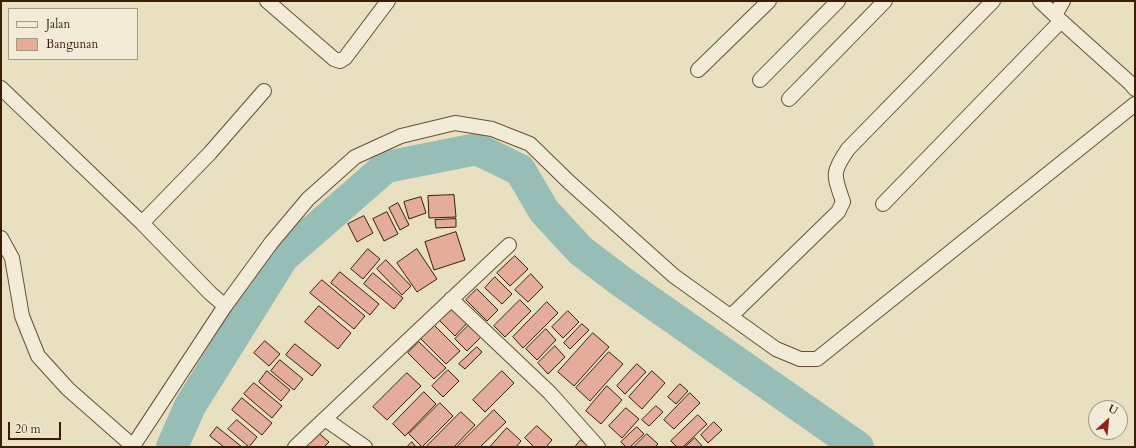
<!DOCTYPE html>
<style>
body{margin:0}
#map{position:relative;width:1136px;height:448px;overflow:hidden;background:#e9e0c2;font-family:Cardo,serif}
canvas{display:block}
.frame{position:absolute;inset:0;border:2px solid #3a1d04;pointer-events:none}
.legend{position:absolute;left:8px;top:8px;width:130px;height:52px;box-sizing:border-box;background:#f1ebd7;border:1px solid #a89983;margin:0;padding:5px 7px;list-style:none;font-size:12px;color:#3a1d04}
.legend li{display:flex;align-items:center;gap:8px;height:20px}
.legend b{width:20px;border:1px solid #a89983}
.north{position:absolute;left:1088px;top:400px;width:40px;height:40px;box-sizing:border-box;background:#f1ebd7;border:1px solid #a89983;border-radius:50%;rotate:27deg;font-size:11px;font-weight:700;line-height:16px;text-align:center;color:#3a1d04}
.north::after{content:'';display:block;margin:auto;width:14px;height:18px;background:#8f2418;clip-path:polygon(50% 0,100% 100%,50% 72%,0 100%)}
.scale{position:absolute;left:8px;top:422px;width:53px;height:18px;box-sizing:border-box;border:2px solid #3a1d04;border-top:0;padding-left:5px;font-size:12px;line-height:14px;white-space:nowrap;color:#3a1d04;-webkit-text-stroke:3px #f1ebd7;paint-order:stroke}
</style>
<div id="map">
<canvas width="1136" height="448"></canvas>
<div class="frame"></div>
<ul class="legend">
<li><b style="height:5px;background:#f1ebd7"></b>Jalan</li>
<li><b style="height:11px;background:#e3ad9a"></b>Bangunan</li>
</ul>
<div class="north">U</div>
<div class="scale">20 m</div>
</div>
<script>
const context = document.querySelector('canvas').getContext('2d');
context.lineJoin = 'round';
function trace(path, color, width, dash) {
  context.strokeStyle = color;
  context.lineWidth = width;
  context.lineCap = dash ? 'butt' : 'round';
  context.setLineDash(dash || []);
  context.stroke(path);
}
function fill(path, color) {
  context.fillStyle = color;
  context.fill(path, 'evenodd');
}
trace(new Path2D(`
 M172,447L190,406L283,257L386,167L477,149L520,170L544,211L581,251L622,282L858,447`), '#97bdb7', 32);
const building = new Path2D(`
 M454,195L456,217L429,218L428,196Z
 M421,197L426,213L409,219L404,202Z
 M398,203L409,225L400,230L389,208Z
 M387,212L398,234L384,241L373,219Z
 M364,216L373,233L357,242L348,224Z
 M456,219V227L436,228L435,220Z
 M456,232L465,260L434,270L425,242Z
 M368,249L380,259L363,279L351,269Z
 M417,249L437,279L417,292L397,263Z
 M515,256L528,269L510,286L497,273Z
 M386,260L411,286L402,295L377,269Z
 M340,272L379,304L370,315L331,283Z
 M373,273L403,298L394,309L364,284Z
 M531,274L543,287L528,302L515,290Z
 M495,277L512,294L502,304L485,288Z
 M322,280L365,316L354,329L310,293Z
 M477,289L498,310L487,321L466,300Z
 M520,300L531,311L505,337L494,326Z
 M547,302L558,313L523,348L513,337Z
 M319,306L351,333L338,349L305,322Z
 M449,306L467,323L455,336L437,318Z
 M568,311L579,322L563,338L552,327Z
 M432,323L460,351L446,364L418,336Z
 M470,324L482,336L467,351L455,339Z
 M582,324L589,330L570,349L564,343Z
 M546,329L556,340L537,360L526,349Z
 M593,333L609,347L574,386L558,372Z
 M265,341L280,354L269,366L254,353Z
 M419,342L446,368L434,379L408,353Z
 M295,344L321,365L312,376L286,355Z
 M555,346L565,357L548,374L538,363Z
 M477,347L482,352L465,369L459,364Z
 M609,352L623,364L590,401L576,388Z
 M280,360L303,379L294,390L271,371Z
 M637,364L646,372L625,394L617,386Z
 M448,370L459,381L443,397L432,386Z
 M267,371L290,390L281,401L259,382Z
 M502,371L514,383L485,412L473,400Z
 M652,371L665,383L642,409L629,397Z
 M407,373L421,386L387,420L373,407Z
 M254,383L282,406L272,418L244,394Z
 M680,384L688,391L676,404L668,397Z
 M607,386L622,400L601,424L586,411Z
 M424,392L436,404L405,436L393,424Z
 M690,393L700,403L674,429L664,420Z
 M242,398L272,423L262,435L232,410Z
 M440,403L453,416L422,447L409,434Z
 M656,406L663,412L649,426L642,420Z
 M626,408L639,419L622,438L609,426Z
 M494,410L506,422L480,447H457Z
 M461,412L475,425L454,447H426Z
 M698,415L707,424L683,447H677L671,441Z
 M237,420L257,437L249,447L228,429Z
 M714,422L722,430L708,443L701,435Z
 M537,426L552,440L546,447H534L525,438Z
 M217,427L242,447H224L210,436Z
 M637,427L644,434L630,447H626L621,442Z
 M507,428L521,441L516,447H490Z
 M315,430L329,442L324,447H302Z
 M647,434L658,444L655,447H634Z
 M695,438L703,447H685Z
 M581,440L589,447H575Z
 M412,442L416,447H407Z`);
fill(building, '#e3ad9a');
trace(building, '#3a1d04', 1);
const street = new Path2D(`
 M267,1L334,59L340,61L345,58L388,1
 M1040,1L1061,21L1130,83L1135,89
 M1055,15L1063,1
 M698,70L769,1
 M760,80L838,1
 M1,88L142,223L210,293L225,306
 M789,99L885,1
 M883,204L1061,21
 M142,223L210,153L264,91
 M1,238L12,258L22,316L38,356L68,389L134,447
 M451,299L550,393L598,447
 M731,316L838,212L843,202C834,174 831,174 848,149L993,1
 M325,419L365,447
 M133,446L225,306L271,243L308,199L355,157L401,136L455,123L492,129L530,144L569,182L674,276L776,349L800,359H817L1135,104
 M295,447L509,245`);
trace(street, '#664e34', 16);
trace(street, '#f1ebd7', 14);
</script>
